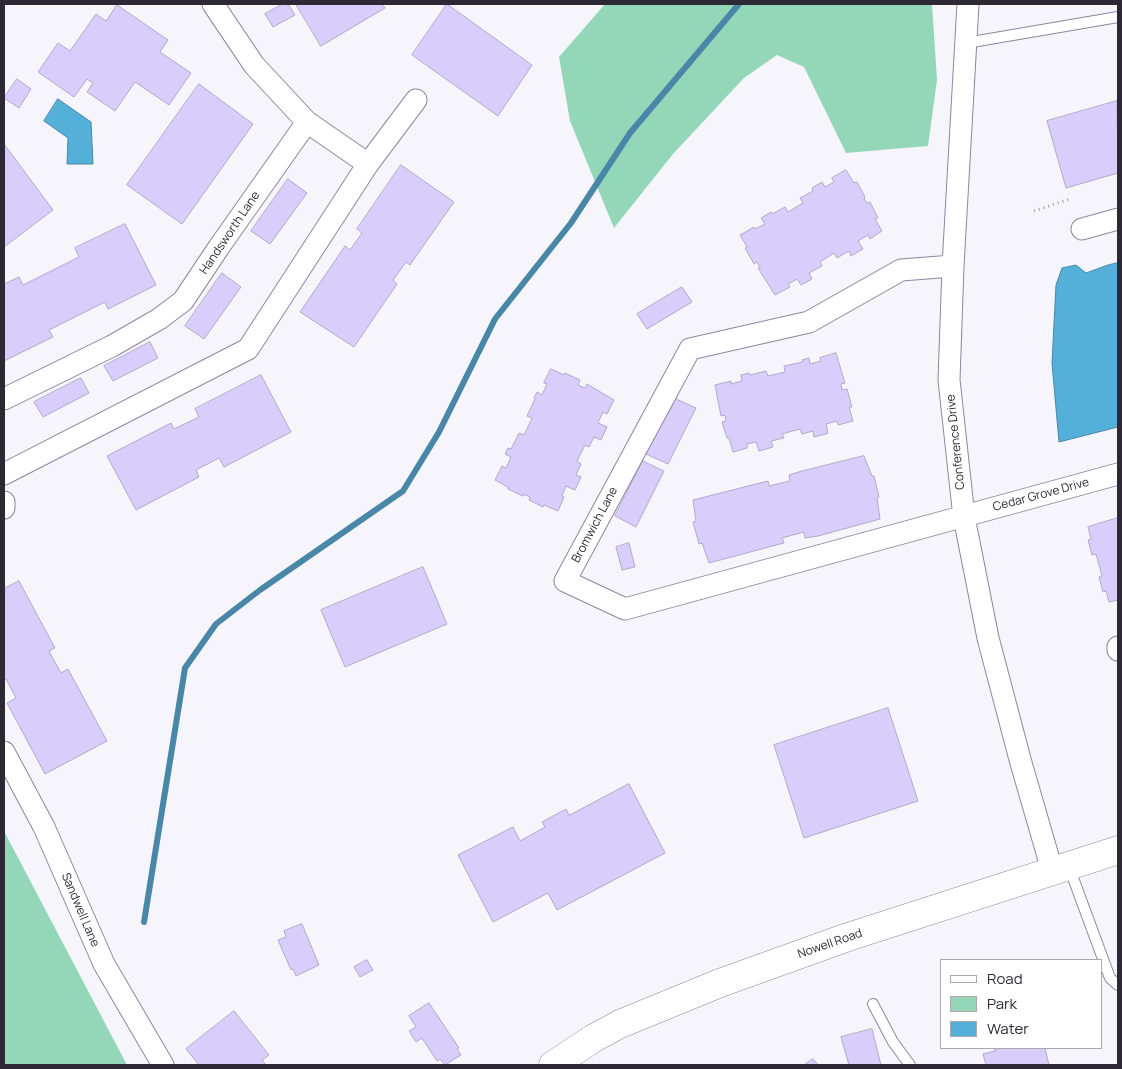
<!DOCTYPE html>
<style>
body{margin:0}
#map{position:relative;width:1122px;height:1069px;overflow:hidden;background:#f7f5fc;font-family:Manrope,sans-serif}
canvas{display:block}
.frame{position:absolute;inset:0;border:5px solid #2c2935;pointer-events:none}
.legend{position:absolute;left:940px;top:959px;width:162px;height:90px;box-sizing:border-box;background:#fff;border:1px solid #aba9ae;margin:0;padding:6px 9px;list-style:none;font-size:15px;color:#2c2935}
.legend li{display:flex;align-items:center;gap:10px;height:25px}
.legend b{width:25px;border:1px solid #aba9ae}
</style>
<div id="map">
<canvas width="1122" height="1069"></canvas>
<div class="frame"></div>
<ul class="legend">
<li><b style="height:6px;background:#fff"></b>Road</li>
<li><b style="height:14px;background:#94d7b8"></b>Park</li>
<li><b style="height:14px;background:#54afd9"></b>Water</li>
</ul>
</div>
<script>
const context = document.querySelector('canvas').getContext('2d');
context.lineJoin = 'round';
function fill(path, color) {
  context.fillStyle = color;
  context.fill(path, 'evenodd');
}
function trace(path, color, width, dash) {
  context.strokeStyle = color;
  context.lineWidth = width;
  context.lineCap = dash ? 'butt' : 'round';
  context.setLineDash(dash || []);
  context.stroke(path);
}
function label(font, color, halo, rows, align = 'center') {
  context.font = font + ' Manrope,sans-serif';
  context.lineWidth = 4;
  context.setLineDash([]);
  context.textBaseline = 'middle';
  context.strokeStyle = halo;
  context.fillStyle = color;
  for (const [text, x, y, turn = 0] of rows) {
    context.save();
    context.translate(x, y);
    context.rotate((+turn || 0) * Math.PI / 180);
    context.textAlign = isNaN(turn) ? turn : align;
    if (halo) context.strokeText(text, 0, 0);
    context.fillText(text, 0, 0);
    context.restore();
  }
}
fill(new Path2D(`
 M605,4H932L937,80L928,146L846,153L804,67L777,55L744,78L673,154L614,228L570,121L559,57Z
 M4,831L127,1065H4Z`), '#94d7b8');
const water = new Path2D(`
 M58,99L91,122L93,164H67L68,138L44,121Z
 M1118,263V427L1059,442L1052,363L1056,285L1062,268L1076,265L1086,273L1108,265Z`);
fill(water, '#54afd9');
trace(water, '#4887a8', 1);
trace(new Path2D(`
 M144,922L185,668L216,624L260,590L403,491L439,432L495,319L571,223L630,133L739,4`), '#4887a8', 6);
const building = new Path2D(`
 M283,4H288L295,15L273,27L265,14Z
 M296,4H382L385,8L321,46Z
 M447,4L532,65L498,116L412,55Z
 M117,5L168,40L160,52L191,73L169,105L135,82L115,111L87,92L93,83L87,79L74,97L38,72L58,43L70,51L96,14L106,21Z
 M17,79L31,89L19,108L4,98Z
 M199,84L253,124L182,224L127,185Z
 M1117,101L1118,173L1066,188L1047,121Z
 M4,144L53,210L4,247Z
 M401,165L454,202L410,265L406,262L393,280L397,284L354,347L300,312L345,246L350,250L362,233L357,229Z
 M846,170L854,183L857,182L865,197L864,199L867,203L870,202L878,218L875,219L882,231L870,239L868,235L858,241L863,249L851,256L849,251L837,258L834,253L820,262L822,266L809,273L812,279L801,285L797,279L788,284L790,287L775,295L758,268L760,267L757,262L754,264L745,248L747,247L740,235L754,227L755,229L765,224L761,218L771,212L772,214L785,207L788,212L803,203L800,198L813,191L812,188L822,182L825,187L834,182L832,178Z
 M288,179L307,193L270,244L251,231Z
 M125,224L156,285L108,309L105,302L49,330L53,337L4,361V284L19,277L23,285L79,257L75,248Z
 M222,273L241,287L204,339L185,326Z
 M682,287L692,302L647,329L637,314Z
 M150,342L158,358L113,381L104,366Z
 M836,353L845,383L841,384L842,390L847,389L852,407H849L853,421L838,425L837,421L826,424L828,433L826,434L814,437L813,431L802,434L800,429L782,434L784,438L771,441L773,447L759,451L756,442L747,444V448L733,452L729,438H727L722,422L726,421L725,415L721,416L715,385L731,381V384L742,381L741,375L749,373L750,375L766,371L768,376L785,372L784,366L803,362L802,360L809,358L810,364L821,361L820,358Z
 M551,369L564,375L565,373L580,380L578,385L585,388L587,384L614,400L607,414L603,412L598,423L607,427L601,440L594,437L589,447L585,445L577,461L581,464L576,475L581,477L575,490L566,486L562,496L564,497L558,511L544,505L543,507L529,500L530,497L523,494V496L508,489V487L495,480L502,466L506,468L511,457L505,454L508,448L511,449L519,433L524,435L532,418L527,416L535,399L534,398L537,392L542,395L547,384L544,383Z
 M261,375L291,432L224,467L219,458L196,470L199,477L136,510L107,456L171,423L174,429L199,417L195,409Z
 M81,378L89,393L43,417L34,402Z
 M674,398L696,408L668,464L646,454Z
 M864,456L872,476H874L879,497L877,498L880,519L818,536L805,538L804,532L782,538L784,543L709,563L702,543L699,544L693,522L696,521L693,500L768,481L769,486L790,481L789,475L802,471Z
 M643,461L664,471L636,527L615,516Z
 M1118,518V600L1109,602L1106,591L1103,592L1099,577L1102,576L1096,554L1092,555L1088,540L1091,539L1088,527Z
 M629,543L635,567L622,570L616,547Z
 M423,567L447,624L345,667L321,610Z
 M19,581L55,648L49,651L61,673L68,669L107,741L45,774L7,703L16,698L6,679L4,680V589Z
 M888,708L918,801L804,838L774,745Z
 M629,784L665,853L557,910L548,893L493,922L458,855L513,827L520,841L545,827L542,822L566,809L569,815Z
 M302,924L319,965L296,976L293,969L291,970L278,940L286,937L284,931Z
 M367,960L373,970L360,977L354,967Z
 M429,1003L459,1048L457,1049L461,1055L445,1065L440,1059L437,1061L422,1038L416,1042L409,1031L416,1027L409,1016Z
 M234,1011L269,1055L262,1060L266,1065H199L186,1049Z
 M872,1029L881,1065H849L841,1037Z
 M994,1048H1045L1049,1065H986L983,1054L995,1051Z
 M813,1059L818,1065H804Z`);
fill(building, '#d8cdfb');
trace(building, '#b0a9c7', 1);
const lane = new Path2D(`
 M966,43L1118,17
 M1069,867L1110,978L1118,985
 M873,1004L893,1042L910,1065`);
const street = new Path2D(`
 M968,4L953,266L949,380L964,517L988,638L1021,763L1052,870
 M368,164L416,100
 M1082,229L1118,219
 M953,266L901,270L809,322L690,349L565,581L625,609L1118,474
 M4,399L112,346L159,319L183,301L219,247L307,122L254,65L213,4
 M4,474L248,349L368,164L307,122
 M4,502V508
 M1118,647V650
 M4,752L44,827L104,964L163,1065`);
const secondary = new Path2D(`
 M553,1065L594,1038L620,1024L720,983L848,937L1118,850`);
trace(lane, '#8c86a3', 12);
trace(street, '#8c86a3', 23);
trace(secondary, '#8c86a3', 29);
trace(new Path2D(`
 M1034,211L1070,199`), '#9d9ba4', 3, [1, 4]);
trace(lane, '#fff', 10);
trace(street, '#fff', 21);
trace(secondary, '#fff', 28);
label('12px', '#2c2935', '#fff', [
 ["Handsworth Lane",230,233,-56],
 ["Conference Drive",956,442,-96],
 ["Cedar Grove Drive",1041,495,-15],
 ["Bromwich Lane",595,525,-62],
 ["Sandwell Lane",80,910,67],
 ["Nowell Road",830,944,-19]
]);
</script>
